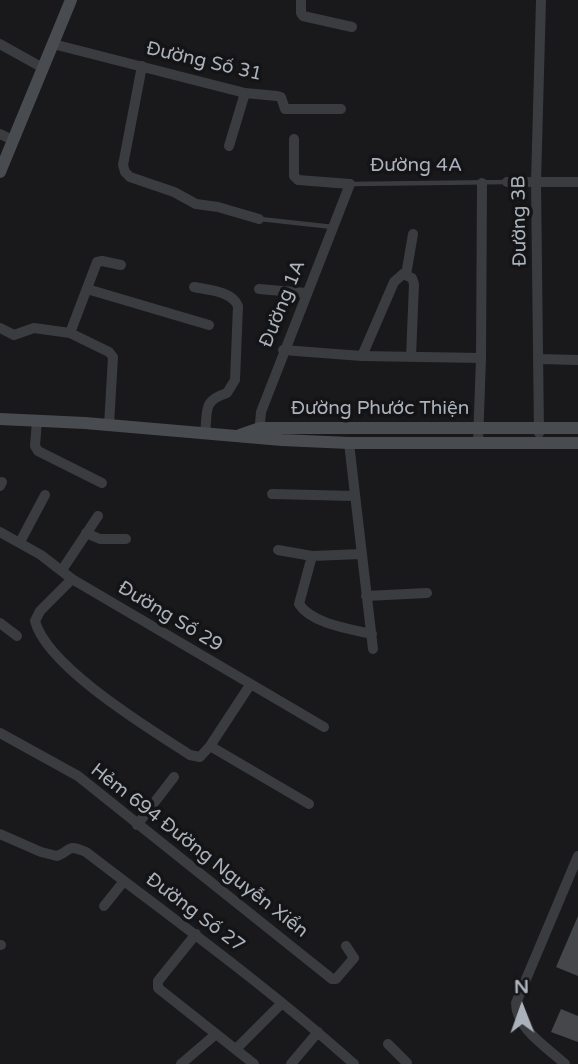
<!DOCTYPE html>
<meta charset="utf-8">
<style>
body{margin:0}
#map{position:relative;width:578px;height:1064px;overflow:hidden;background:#19191b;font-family:"Varela Round",sans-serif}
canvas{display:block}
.north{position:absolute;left:487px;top:973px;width:70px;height:70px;-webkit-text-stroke:5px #141416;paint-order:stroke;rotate:359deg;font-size:19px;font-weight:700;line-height:28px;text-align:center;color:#abb2bb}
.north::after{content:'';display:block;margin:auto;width:24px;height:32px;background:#abb2bb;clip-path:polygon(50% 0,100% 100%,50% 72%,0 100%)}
</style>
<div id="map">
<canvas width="578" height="1064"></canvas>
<div class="north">N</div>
</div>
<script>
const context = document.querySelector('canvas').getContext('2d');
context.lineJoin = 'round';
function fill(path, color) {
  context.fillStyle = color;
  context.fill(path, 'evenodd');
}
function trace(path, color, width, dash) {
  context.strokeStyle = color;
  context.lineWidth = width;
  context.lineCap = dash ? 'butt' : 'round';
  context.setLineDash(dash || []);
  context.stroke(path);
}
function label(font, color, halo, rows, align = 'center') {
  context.font = font + ' "Varela Round",sans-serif';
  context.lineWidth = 7;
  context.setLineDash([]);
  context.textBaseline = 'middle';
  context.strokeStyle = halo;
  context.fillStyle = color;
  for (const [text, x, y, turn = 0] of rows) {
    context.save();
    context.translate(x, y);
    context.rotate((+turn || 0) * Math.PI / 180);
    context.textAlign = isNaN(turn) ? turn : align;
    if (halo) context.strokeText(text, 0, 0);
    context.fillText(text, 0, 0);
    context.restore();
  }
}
fill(new Path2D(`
 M578,916V976L556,967Z
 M561,1009L578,1016V1042L551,1032Z`), '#45474b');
trace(new Path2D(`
 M351,184L507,182
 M260,219L333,227`), '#3a3c40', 4.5);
trace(new Path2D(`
 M301,0V13L303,16L352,27
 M0,44L43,68
 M53,44L245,93L277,96L281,97L285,109H341
 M142,66L123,165L125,172L130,177L174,192L196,204L218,207L259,219
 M0,134L13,140
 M229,146L245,93
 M507,182H578
 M406,275L413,234
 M194,287C208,290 232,291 238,306L235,380L227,393C202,401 208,410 205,434
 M87,289L209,325
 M259,289L306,293
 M0,328L14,335L34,328L70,333
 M283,350L362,356L481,358
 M362,356L394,282L403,274L412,278L414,284L411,357
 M539,359L578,360
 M37,421L35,446L38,451L102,483
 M109,425L113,357L109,352L70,333L97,262L102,261L121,265
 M539,433L536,182L541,0
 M259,435L261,412L350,184L298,180L294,176V139
 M478,442L481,358L482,183
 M349,443L373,649
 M0,486L2,482
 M272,494L354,496
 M0,532L41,555L72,579L324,727
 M86,533L100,539H126
 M20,542L45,495
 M278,550L312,556
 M361,554L312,556L299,604C312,624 350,629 372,634
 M62,570L98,516
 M72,579L40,611L35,621C47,667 150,729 190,755L200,757L210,746L250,685
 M366,596L427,593
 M0,623L17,636
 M0,733L78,776L332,979H336L354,958L346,946
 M210,746L309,804
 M137,825L174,777
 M0,834L41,852L57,856C72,851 65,843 86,852C176,921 269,988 354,1064
 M104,906L124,881
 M196,934L158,981V988L254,1064
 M0,945H1
 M388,1044L407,1063
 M236,1049L282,1003
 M181,1064L216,1034
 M291,1064L318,1032
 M565,1064C547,1047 516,1029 516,1003L578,856`), '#3a3c40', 10);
trace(new Path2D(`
 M0,172L71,0
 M0,419L85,423L282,440L349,443H578
 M240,435L260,428H578`), '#484b50', 12);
label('19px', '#abb2bb', '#141416', [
 ["Đường Số 31",204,62,13],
 ["Đường 4A",416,166],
 ["Đường 3B",520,221,-91],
 ["Đường 1A",283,304,-68],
 ["Đường Phước Thiện",380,409],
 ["Đường Số 29",170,617,31],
 ["Hẻm 694 Đường Nguyễn Xiển",199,851,38],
 ["Đường Số 27",195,913,37]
]);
</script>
